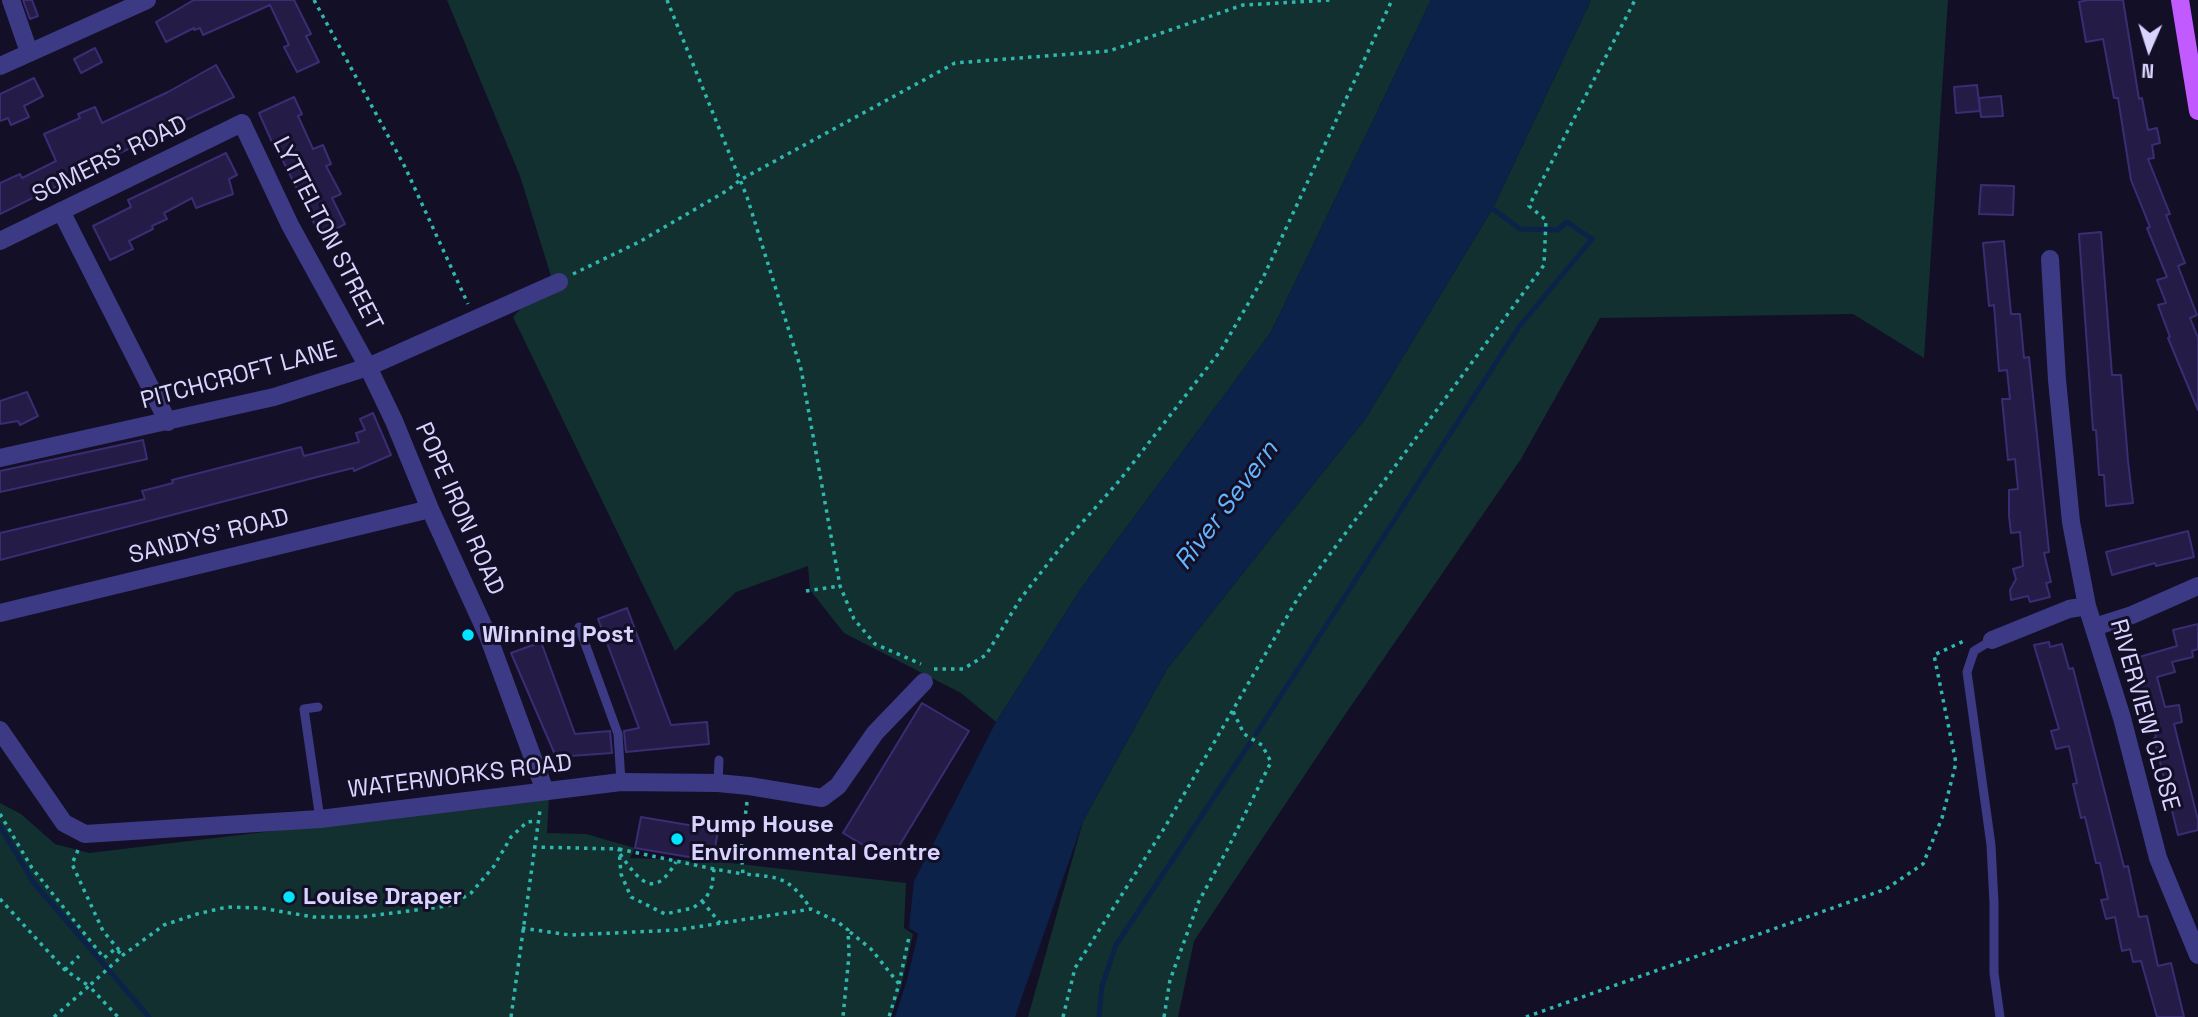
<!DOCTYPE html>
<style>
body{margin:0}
#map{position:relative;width:2198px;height:1017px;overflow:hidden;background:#130f26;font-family:"Space Grotesk",sans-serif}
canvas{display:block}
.north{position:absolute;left:2114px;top:14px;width:70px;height:70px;-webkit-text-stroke:5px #130f26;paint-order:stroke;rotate:183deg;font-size:19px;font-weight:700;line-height:28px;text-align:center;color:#d9d4ff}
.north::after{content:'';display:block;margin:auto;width:24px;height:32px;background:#d9d4ff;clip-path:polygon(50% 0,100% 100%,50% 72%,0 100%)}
</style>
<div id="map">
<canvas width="2198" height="1017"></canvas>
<div class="north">N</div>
</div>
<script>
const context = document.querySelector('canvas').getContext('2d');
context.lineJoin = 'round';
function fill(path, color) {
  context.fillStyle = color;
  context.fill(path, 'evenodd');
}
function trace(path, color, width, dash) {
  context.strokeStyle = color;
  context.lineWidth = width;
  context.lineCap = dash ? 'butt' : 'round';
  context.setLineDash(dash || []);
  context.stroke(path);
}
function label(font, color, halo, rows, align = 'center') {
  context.font = font + ' "Space Grotesk",sans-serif';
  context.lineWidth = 6;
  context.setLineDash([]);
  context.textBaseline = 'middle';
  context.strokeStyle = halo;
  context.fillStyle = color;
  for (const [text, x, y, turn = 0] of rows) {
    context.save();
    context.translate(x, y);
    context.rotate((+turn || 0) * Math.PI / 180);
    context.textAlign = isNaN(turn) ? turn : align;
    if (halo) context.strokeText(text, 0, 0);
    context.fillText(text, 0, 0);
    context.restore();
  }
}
fill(new Path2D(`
 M447,0H1431L1271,332L1080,590L996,722L961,693L844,633L810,590L808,566L736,592L675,651L513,317L551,276L520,176Z
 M1591,0H1948L1924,358L1853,314L1600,318L1521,459L1340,722L1194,941L1178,1017H1028L1083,821L1167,669L1366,418L1493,208Z
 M549,798L547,833L586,834L635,848L630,858L713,861L906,883L904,928L913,934L901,987L891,1017H0V803L21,814L55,844L89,853Z`), '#12302f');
fill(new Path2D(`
 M1431,0H1591L1493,208L1366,418L1167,669L1083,821L1015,1017H895L907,980L918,934L909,928L914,881L996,722L1080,590L1271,332Z`), '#0c2248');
trace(new Path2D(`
 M1256,734L1519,327L1592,239L1567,222L1557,230L1520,229L1489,206
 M0,826L34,883L149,1017
 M1099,1017L1102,986L1116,945L1250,743`), '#0c2248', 5);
const building = new Path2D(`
 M23,0H32L38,16L30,19Z
 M194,0H294L311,34L306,36L319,62L297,72L284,47L289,45L270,5L203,35L200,28L194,30V28L166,42L156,22Z
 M2088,0H2123L2139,99L2142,98L2148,130L2157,128L2160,143L2152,145L2154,158L2148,159L2170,214L2166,215L2185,263L2178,266L2197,315L2190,318L2198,338V410L2168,338L2170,337L2158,305L2166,303L2157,280L2167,277L2147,228L2150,227L2131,180L2118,98H2114L2103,39L2086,42L2079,2Z
 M95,48L102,62L81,73L74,59Z
 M216,65L234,97L177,124L178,126L59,181L61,184L0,214V183L20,174L22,178L56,161L44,134L80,118L78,114L95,107L102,123L168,92Z
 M34,78L43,96L24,106L29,117L11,125L8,118L0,121V94Z
 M1977,85L1980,111L1956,113L1954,87Z
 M2001,96L2003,116L1981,117L1979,98Z
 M294,97L302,114L298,116L313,149L323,145L331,164L326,166L341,194L332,198L345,224L321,237L281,157L279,158L259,113Z
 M226,153L237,175L229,179L233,194L196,208L192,198L164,213L167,219L152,226L153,229L129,241L133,249L110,260L93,226L131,207L128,200Z
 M1981,185L2014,186L2013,215L1979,214Z
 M2101,232L2112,375H2121L2128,461L2133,503L2106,506L2104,475H2099L2096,430H2093L2079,234Z
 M2004,241L2011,314H2020L2024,358L2029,357L2049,552L2044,553L2051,582L2046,583L2050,597L2030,602L2028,596L2011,600L2010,590L2016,579L2013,569L2023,566L2020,532L2011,533L2009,516V490L2018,489L2015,459L2008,460L2002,399H2010L2007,370L1999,371L1994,305L1989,306L1983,243Z
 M27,392L38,416L20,425L18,421L0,424V401Z
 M373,413L391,455L354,471L353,468L317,477L0,560V533L145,499L142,491L173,483L172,480L301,447L304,456L359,442L356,433L365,430L360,419Z
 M143,440L147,459L0,492V471Z
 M2188,531L2194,557L2156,566L2155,563L2112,575L2106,552Z
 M627,608L671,725L707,722L709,744L626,752L624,731L639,728L598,619Z
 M2198,624V649L2192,651L2193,657L2172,662L2175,672L2157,677L2165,707L2179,705L2182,722L2174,724L2198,820V830L2178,835L2154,738H2156L2150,706L2147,707L2137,670L2132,672L2129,660L2177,646L2173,630Z
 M541,642L575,734L610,731L612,753L556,757L511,653Z
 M2049,642L2050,647L2062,644L2069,669L2073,668L2124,867L2128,866L2139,917L2147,916L2158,966L2171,963L2184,1017H2157L2141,961L2133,962L2130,949L2122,951L2115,917L2106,919L2101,900L2108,899L2100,863H2096L2085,817L2081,818L2073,784L2077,783L2069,746L2056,749L2051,731L2059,729L2034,645Z
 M922,703L969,731L890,861L843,833Z
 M641,817L718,830L713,861L635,848Z`);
fill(building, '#241b47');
trace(building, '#3b2d73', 2);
trace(new Path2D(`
 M314,0L405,167L468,304
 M667,0L747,197L801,369L840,586L854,619L875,644L921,664
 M573,274L639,242L728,190L740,180L955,63L1109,51L1243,5L1331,0
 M806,591L840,586
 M934,669H963L986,655L1021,598L1064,543L1119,481L1221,350L1262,280L1392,0
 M747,802L741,850L743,874C781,877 789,877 811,909
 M0,814L32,868L104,958L115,949L123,955
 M533,847L619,849L621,874L631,897L665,914L693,908L706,898L712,886L714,869L743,874
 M619,849L714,869
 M78,850L72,864L103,931L119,950
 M620,854C640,882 654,900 676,862
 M0,899L65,970L89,986L123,955L164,925L197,914L227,907L261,908L313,917H361L448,906L471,893L494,866L511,837L527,822L537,821
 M702,901L720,923
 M522,928L570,935L677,930L811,909L838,922L848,930L849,955L843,1017
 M850,932L871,949L899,984L889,1017
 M65,970L79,956
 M899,984L909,937
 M54,1017L89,986L118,1017
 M511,1017L540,810
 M1063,1017L1075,968L1165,827L1299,596L1544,265L1546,220L1529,206L1635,0
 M1164,1017L1170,980L1199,901L1228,848L1271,762L1262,745L1244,734L1232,709
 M1526,1017L1886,889L1923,864L1942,818L1956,763L1934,655L1964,641`), '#2fb8b0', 3.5, [3.5, 5]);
trace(new Path2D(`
 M579,627L618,734L621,782
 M1992,640L1974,651L1967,672L1991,845L1994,903V973L2000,1017
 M318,707L304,709L320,819
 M718,783L719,760`), '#3d3a85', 9);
trace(new Path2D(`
 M11,0L29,52
 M0,66L147,0
 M61,211L168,422
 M0,241L242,123L290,225L368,367L394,421L430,509L488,636L545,791
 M2050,259L2057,380L2071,522L2087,606L2122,718L2158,858L2198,955
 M0,458L274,397L368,367L559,282
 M0,613L430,509
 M2094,627L2132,615L2198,586
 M1992,640L2069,609L2087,606
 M0,730L64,823L85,834L320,819L621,782L718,783L749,786L822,798L838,786L875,733L924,682`), '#3d3a85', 18);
trace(new Path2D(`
 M2180,0L2198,111`), '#c25bff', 18);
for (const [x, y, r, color] of [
 [468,635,7,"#00e5ff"],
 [677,839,7,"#00e5ff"],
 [289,897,7,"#00e5ff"]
]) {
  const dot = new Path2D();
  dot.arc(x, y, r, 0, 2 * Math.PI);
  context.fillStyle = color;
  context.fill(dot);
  trace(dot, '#130f26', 2.5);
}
label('24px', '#d9d4ff', '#130f26', [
 ["SOMERS' ROAD",110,160,-26],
 ["LYTTELTON STREET",327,234,63],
 ["PITCHCROFT LANE",239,376,-15],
 ["POPE IRON ROAD",459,509,66],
 ["SANDYS' ROAD",209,537,-14],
 ["RIVERVIEW CLOSE",2144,715,74],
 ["WATERWORKS ROAD",460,777,-7]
]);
label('bold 24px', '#d9d4ff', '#130f26', [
 ["Winning Post",482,635],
 ["Pump House",691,825],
 ["Environmental Centre",691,853],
 ["Louise Draper",303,897]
], 'left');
label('italic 26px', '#62b6ff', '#130f26', [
 ["River Severn",1227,506,-53]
]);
</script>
